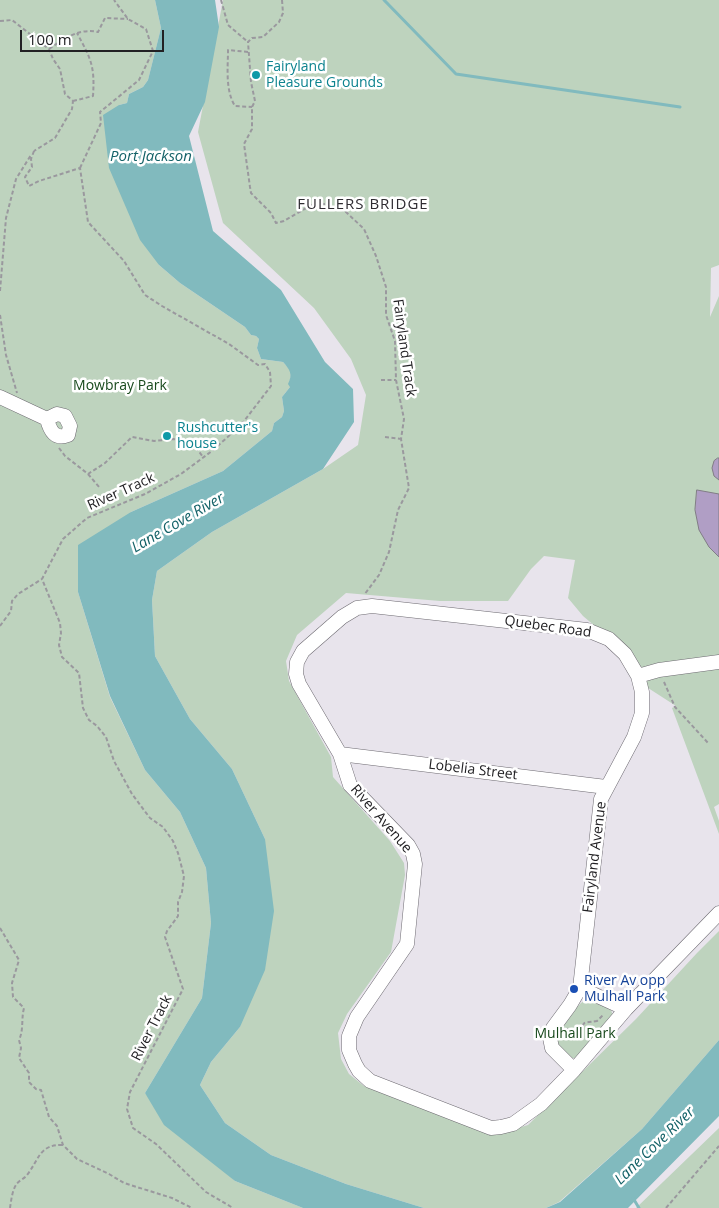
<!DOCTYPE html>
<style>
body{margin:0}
#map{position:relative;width:719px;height:1208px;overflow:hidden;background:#e8e4ec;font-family:"Open Sans",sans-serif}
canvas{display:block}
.scale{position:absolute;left:20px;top:30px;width:144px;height:22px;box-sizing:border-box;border:2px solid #222124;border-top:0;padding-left:6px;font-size:15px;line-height:18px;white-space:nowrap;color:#222124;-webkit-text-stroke:4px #fff;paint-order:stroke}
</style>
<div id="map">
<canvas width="719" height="1208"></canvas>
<div class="scale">100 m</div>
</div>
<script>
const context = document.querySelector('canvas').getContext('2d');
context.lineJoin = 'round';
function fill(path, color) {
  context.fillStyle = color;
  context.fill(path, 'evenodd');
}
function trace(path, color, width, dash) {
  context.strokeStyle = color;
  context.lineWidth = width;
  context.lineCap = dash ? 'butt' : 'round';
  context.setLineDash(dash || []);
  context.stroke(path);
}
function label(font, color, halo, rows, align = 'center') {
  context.font = font + ' "Open Sans",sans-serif';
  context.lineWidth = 5;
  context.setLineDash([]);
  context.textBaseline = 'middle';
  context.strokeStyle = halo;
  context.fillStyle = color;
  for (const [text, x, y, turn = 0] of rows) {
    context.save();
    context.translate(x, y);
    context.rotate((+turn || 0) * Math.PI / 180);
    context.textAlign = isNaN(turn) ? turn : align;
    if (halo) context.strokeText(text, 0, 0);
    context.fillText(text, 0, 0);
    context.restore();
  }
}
fill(new Path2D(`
 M0,0H155L161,28L148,80L143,87L129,94L127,103L119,105L159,265L180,283L245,327L251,335L256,336L259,339L257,348L261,359L283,362L291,371L290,387L282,397L284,411L282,417L274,423L272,431L223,471L131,512L78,592L110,697L145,770L180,812L206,868L211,923L202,998L145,1093L235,1181L303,1208H0Z
 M223,0H719V265L711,268L710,317L719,296V804L714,807L719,821V834L672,708L676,706L645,686L622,649L583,616L568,598L575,560L544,556L531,569L508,601H440L346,593L297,635L286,661L289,681L331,757L333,777L390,841L404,863L405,875L391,952L347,1014L338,1033L341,1059L349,1074L364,1086L490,1132L511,1130L528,1125L636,1019L697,953L719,931V1040L642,1129L559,1202L546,1208H424L346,1184L271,1155L225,1123L200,1085L211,1062L240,1027L265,839L232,769L190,719L155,656L152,600L157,571L212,532L323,469L358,445L366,395L351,359L314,308L223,223L198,132Z
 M586,1000L593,1001L610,1008L613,1015L575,1058H571L557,1047L556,1029L581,1003Z
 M719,1128V1208H636Z`), '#bed3be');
fill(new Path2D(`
 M155,0H215L219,27L205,102L189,136L213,231L281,290L325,362L353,389L354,422L323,469L212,532L157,571L152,600L155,656L190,719L232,769L265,839L274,911L265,970L240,1027L211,1062L200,1085L225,1123L271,1155L346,1184L424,1208H303L235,1181L164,1125L145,1093L202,998L211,923L206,868L180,812L145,770L110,696L78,592V545L131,512L223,471L272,431L274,423L282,417L284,411L282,397L290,387L288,384C293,374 290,370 283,362L261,359L257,348L259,339L256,336L251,335L245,327L180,283L159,265L140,240L109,168L103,115L119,105L127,103L129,94L143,87L148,80L161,28Z
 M719,1040V1116L628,1208H546L560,1202L642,1129Z`), '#81babe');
trace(new Path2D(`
 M384,0L456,74L680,107
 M633,1198L639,1208`), '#81babe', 3);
const building = new Path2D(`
 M718,458H719V480L714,476L712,468L714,461Z
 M697,490L719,494V557L709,547L699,530L695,510Z`);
fill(building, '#b09ec5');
trace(building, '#817d85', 1);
const minor = new Path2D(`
 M0,397L47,419
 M57,414L65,416L70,426L68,435C55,440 50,431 47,419Z
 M638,676L659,670L719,662
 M340,754L606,787
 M580,988L626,1009
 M574,1070L552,1048L550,1038L553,1028L570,1005L580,988L601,799L634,737L642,713V692L638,676L625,654L609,639L587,630L372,606L357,608L342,617L303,651L297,662L296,674L299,684L340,754L350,785L408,845L413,854L415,864L407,944L357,1017L349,1036V1050L355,1064L359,1071L370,1081L491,1128L501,1127L513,1124L541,1104L574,1070L626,1009L719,913`);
trace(minor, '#6d6a71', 15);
trace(new Path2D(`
 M221,0L228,25L248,42
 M282,0L283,13L279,22L263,37L252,38L248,42L251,82L255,101L252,107V129L244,144L250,187L251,193L271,213L276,223L284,221L313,204H328L346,212L364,229L376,256L386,287V315L395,341L396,380L404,419L401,439L409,488L398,510L389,552L379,575L364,595
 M0,21L12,20L49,49L53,59L60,69L65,94L73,101L72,109L55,138L34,151
 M49,49C65,38 79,28 98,32L105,18L128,19
 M248,52L228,50C228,67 225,90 235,106L252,107
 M73,101L93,96C95,66 91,59 77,33
 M34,151L31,159L32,167L25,177L29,186L39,181L80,168L88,222L124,261L145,295L162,306L229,344L258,365L265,364L270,372L271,386L241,425L212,451L181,474L145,494L87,518L63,539L42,579L60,623L61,633L59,645L62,657L79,673L83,708L89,720L97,726L106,737L114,761L132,794L150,818L163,827L173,841L178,853L184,876L182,892L178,902V916L167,931L165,937L183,989L130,1092L127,1109L133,1128L156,1144L206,1192L233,1208
 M80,168L101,123L100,112L139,80L153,51L146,29L128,19L114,0
 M0,291L6,218L16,179L31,155
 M0,315L6,355L17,393
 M381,380H396
 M385,437L401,439
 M59,448L65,456L88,474L105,463L132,437L154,441L174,439L186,446L197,449L203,457
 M88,474L99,487
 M0,626L11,611L12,601L18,594L42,579
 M664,682L675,707L709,744
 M0,928L19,960L12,983L13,997L24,1008C21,1019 24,1029 19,1040L21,1048L19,1058L29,1073V1082L36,1089L41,1090L49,1117L57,1126L63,1145L77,1159L109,1174L124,1183L172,1198L192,1208
 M568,1028L567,1032L569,1035L577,1034C589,1021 576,1024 597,1021L603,1015
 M573,1035V1039L579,1038
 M10,1208C11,1202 12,1191 16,1185C18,1181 24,1179 27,1175C39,1160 39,1144 63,1145
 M666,1208L719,1146`), '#9a989e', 2, [4, 2.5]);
trace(minor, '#fff', 14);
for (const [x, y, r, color] of [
 [256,75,5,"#0f9aa8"],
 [167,436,5,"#0f9aa8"],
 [574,989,5,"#1a4fb4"]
]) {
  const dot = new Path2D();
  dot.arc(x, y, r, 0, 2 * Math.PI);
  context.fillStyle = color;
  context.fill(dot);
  trace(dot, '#fff', 2);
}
label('14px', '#0d838f', '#fff', [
 ["Fairyland",266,67],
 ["Pleasure Grounds",266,83],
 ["Rushcutter's",177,428],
 ["house",177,444]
], 'left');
label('14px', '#222124', '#fff', [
 ["Fairyland Track",404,348,82],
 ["River Track",121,492,-24],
 ["Quebec Road",548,627,8],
 ["Lobelia Street",473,770,7],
 ["River Avenue",381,819,49],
 ["Fairyland Avenue",595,857,-83],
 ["River Track",152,1028,-63]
]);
label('14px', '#18491c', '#fff', [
 ["Mowbray Park",120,386],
 ["Mulhall Park",575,1034]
]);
label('14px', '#164399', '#fff', [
 ["River Av opp",584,981],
 ["Mulhall Park",584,997]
], 'left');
label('italic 15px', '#146268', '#fff', [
 ["Port Jackson",151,157],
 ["Lane Cove River",178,523,-30],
 ["Lane Cove River",655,1146,-44]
]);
context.letterSpacing = '1px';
label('15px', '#2f2c32', '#fff', [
 ["FULLERS BRIDGE",363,205]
]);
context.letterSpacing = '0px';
</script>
